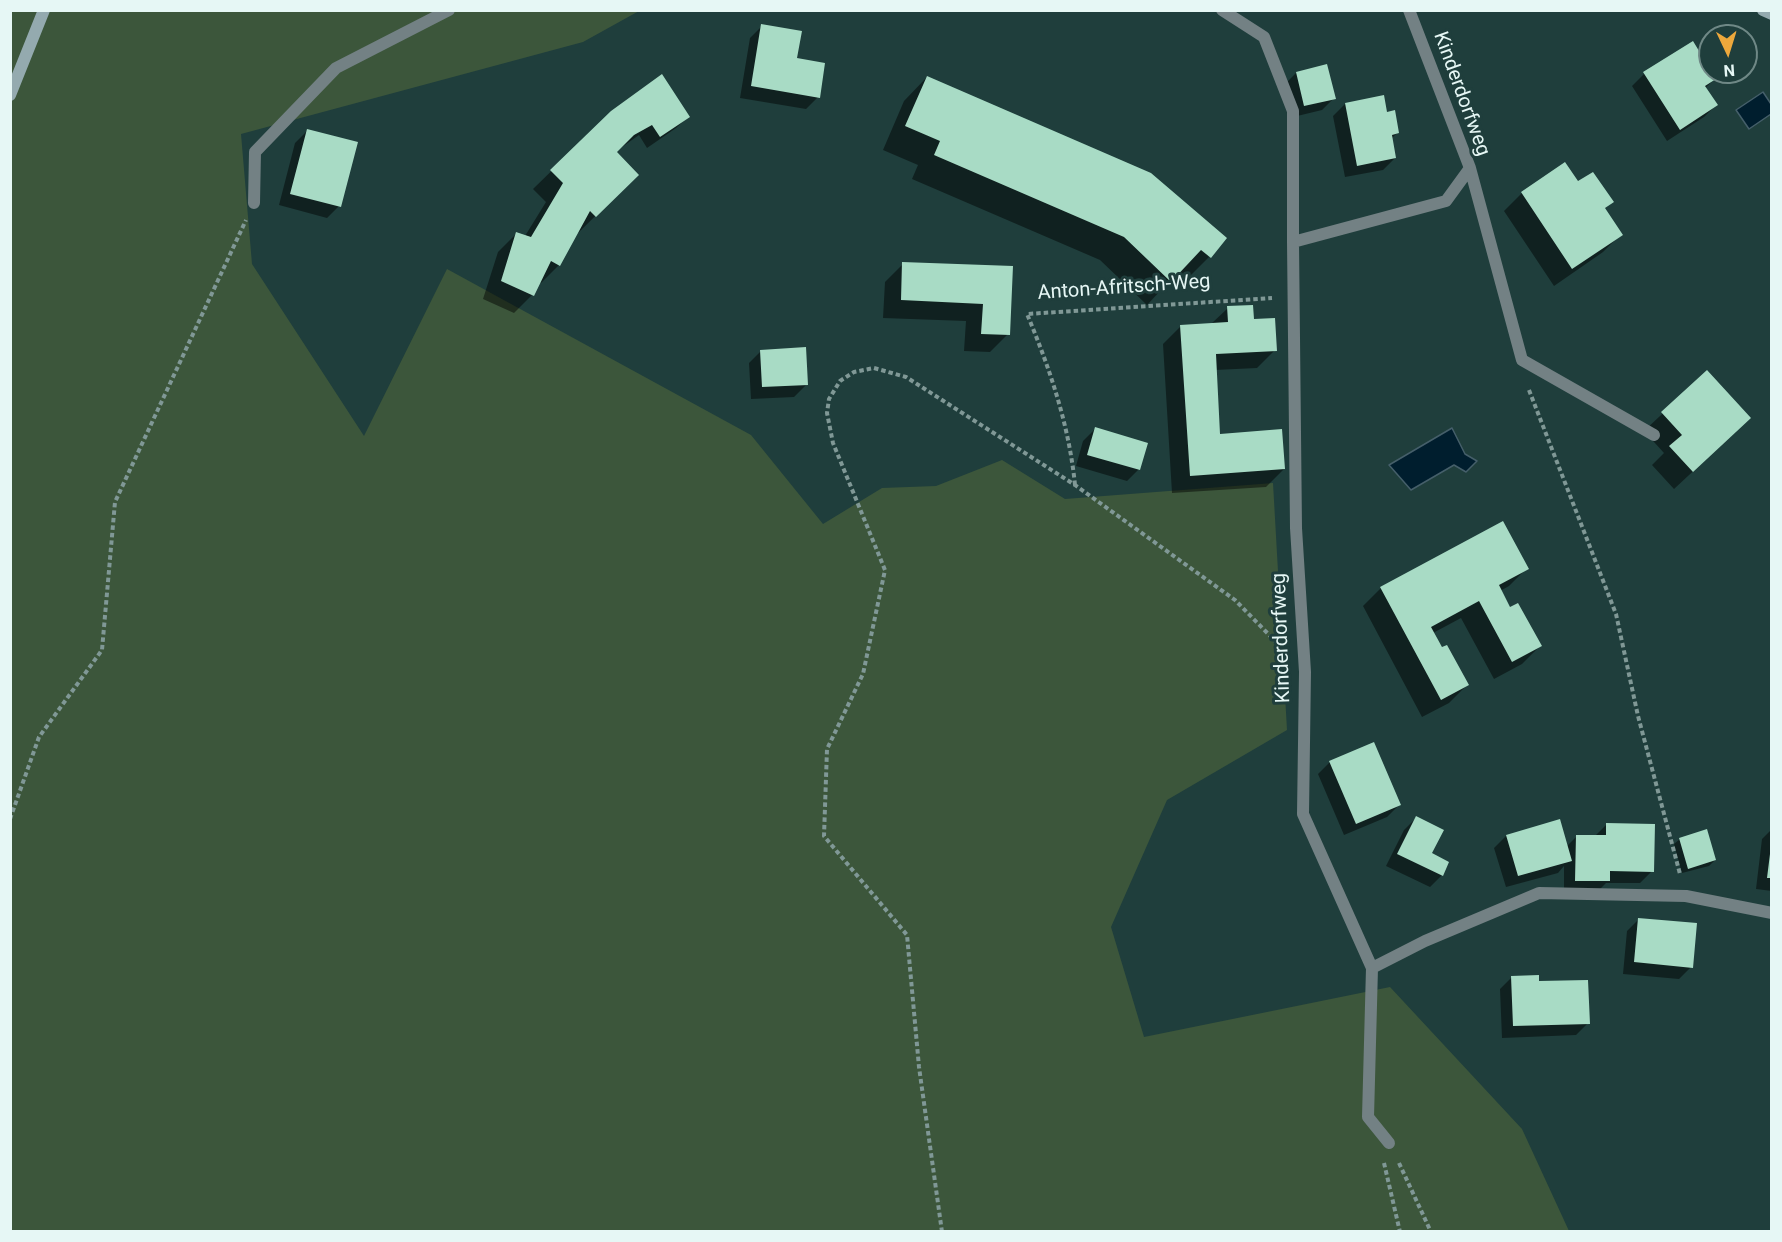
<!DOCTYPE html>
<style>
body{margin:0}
#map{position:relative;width:1782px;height:1242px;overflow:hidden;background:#1f3e3c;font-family:Roboto,sans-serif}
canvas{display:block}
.frame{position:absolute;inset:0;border:12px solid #e6f7f5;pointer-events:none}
.north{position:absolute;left:1698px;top:24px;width:60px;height:60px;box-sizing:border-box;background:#1f3e3c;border:2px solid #6f8886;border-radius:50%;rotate:176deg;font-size:16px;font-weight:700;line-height:24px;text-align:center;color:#e6f7f5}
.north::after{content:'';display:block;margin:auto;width:21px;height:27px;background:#eda83c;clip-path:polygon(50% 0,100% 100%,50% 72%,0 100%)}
</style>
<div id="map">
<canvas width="1782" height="1242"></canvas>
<div class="frame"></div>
<div class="north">N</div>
</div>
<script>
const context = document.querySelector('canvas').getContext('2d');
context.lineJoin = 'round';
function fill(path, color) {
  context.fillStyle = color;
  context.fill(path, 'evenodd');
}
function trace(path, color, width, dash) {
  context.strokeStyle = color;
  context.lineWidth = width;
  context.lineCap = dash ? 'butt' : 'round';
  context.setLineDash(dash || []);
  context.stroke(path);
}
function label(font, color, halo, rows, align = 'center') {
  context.font = font + ' Roboto,sans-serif';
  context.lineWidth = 6;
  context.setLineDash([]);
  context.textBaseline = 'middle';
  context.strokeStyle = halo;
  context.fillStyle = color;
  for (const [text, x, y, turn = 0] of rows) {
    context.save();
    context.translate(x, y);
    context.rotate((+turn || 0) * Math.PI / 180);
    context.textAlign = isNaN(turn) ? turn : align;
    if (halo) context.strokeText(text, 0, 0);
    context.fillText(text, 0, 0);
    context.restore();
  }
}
fill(new Path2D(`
 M10,11H639L583,42L241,134L252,264L364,436L447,269L751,435L823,524L882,488L936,486L1002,460L1065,499L1273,483L1287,730L1167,800L1111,927L1144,1037L1390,987L1522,1129L1569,1231H11Z`), '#3c563b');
const water = new Path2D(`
 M1763,92L1771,104V114L1749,129L1736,110Z
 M1452,428L1465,454L1477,461L1466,472L1454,465L1411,490L1389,465Z`);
fill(water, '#001e2e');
trace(water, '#455f6a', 1.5);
fill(new Path2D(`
 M762,26L796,59L818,97L806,109L740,98L750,38Z
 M1296,73L1334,98L1322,110L1293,117L1284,85Z
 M1644,74L1715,79L1705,88L1716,105L1704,117L1667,141L1632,86Z
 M927,77L1151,175L1209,257L1186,280L1177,273L1147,305L1100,260L912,179L918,165L883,150L904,101Z
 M1345,104L1386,113L1397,133L1391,139L1395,158L1383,170L1345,177L1333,116Z
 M612,112L688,117L676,128L647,148L639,135L615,152L637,175L577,234L559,265L541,283L539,282L532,295L514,313L483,299L498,252L516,234L525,236L546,202L533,189Z
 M307,131L339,206L327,218L279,205L295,143Z
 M1578,184L1612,202L1604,209L1621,234L1603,252L1554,286L1504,211L1522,193Z
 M903,264L1011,268L1008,334L990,352L964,351L966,321L883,318L885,282Z
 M1228,308L1253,320L1275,350L1257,368L1215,370L1219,435L1284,469L1266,487L1172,493L1163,344L1181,326L1211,324Z
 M761,351L806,385L794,397L751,399L749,363Z
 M1707,372L1731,436L1674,489L1652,465L1664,453L1644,431Z
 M1095,429L1139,469L1127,481L1076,466L1083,441Z
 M1503,523L1527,568L1509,586L1500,591L1510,609L1540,646L1522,664L1494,679L1461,618L1433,633L1467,685L1449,703L1422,717L1363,606L1381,588Z
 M1330,762L1399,805L1387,817L1344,835L1318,774Z
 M1416,818L1430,854L1442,875L1430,887L1386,866L1404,830Z
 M1607,824L1652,871L1640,883H1606L1596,893H1564V866L1558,873L1506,887L1494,848L1506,836L1566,847L1577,836H1595Z
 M1772,829V891L1756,889L1762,839Z
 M1680,839L1715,860L1709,866L1682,873L1674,844Z
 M1639,919L1691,967L1679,979L1623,974L1627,931Z
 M1512,977L1537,983L1588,1023L1576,1035L1502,1038L1500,989Z`), '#0007');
fill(new Path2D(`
 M761,24L802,31L797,58L825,63L820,98L751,86Z
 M1693,41L1716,79L1705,86L1718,105L1680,130L1643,72Z
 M1327,64L1336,99L1304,106L1296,72Z
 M662,74L690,117L660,137L652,125L634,135L617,152L639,175L596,217L590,211L560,266L551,261L534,296L501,281L516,232L531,237L563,183L550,170L611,111Z
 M927,76L1151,173L1227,238L1211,258L1201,250L1171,282L1124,237L934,155L940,141L905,126Z
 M1384,95L1387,112L1395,110L1399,133L1392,135L1396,158L1357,166L1345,103Z
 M307,129L358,142L341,207L290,194Z
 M1565,162L1578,181L1593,172L1614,202L1605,208L1623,235L1572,269L1521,192Z
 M902,262L1013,266L1010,335L981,334L983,304L901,300Z
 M1253,305L1254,319L1275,318L1277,351L1216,354L1220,434L1282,429L1285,469L1190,476L1180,325L1228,322L1227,306Z
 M806,347L808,385L762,387L760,350Z
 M1707,370L1751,418L1693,472L1669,446L1682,435L1661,412Z
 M1095,427L1148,443L1140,470L1087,455Z
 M1503,521L1529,569L1499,585L1510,607L1518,603L1542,646L1512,662L1479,601L1431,627L1442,647L1447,645L1469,685L1441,700L1380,587Z
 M1374,742L1401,805L1356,824L1329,761Z
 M1416,816L1444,830L1432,853L1449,862L1443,876L1397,854Z
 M1560,819L1572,861L1518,876L1506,835Z
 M1606,823L1655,824L1654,872L1610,871V881H1575L1576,835H1606Z
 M1707,829L1716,860L1688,869L1679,838Z
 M1770,854H1772V878H1767Z
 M1638,918L1697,923L1693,968L1634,962Z
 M1539,975V981L1588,980L1590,1024L1513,1026L1511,976Z`), '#a8dbc5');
trace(new Path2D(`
 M1529,390L1616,614L1638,716L1680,874
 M1075,485C1069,425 1050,369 1027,314L1272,298
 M10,819L39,737L102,650L115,502L246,220
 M1384,1163L1400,1232
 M1399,1163L1431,1232
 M942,1232L919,1067L907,935L824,836L827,749L863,674L885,570L833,443L827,413L829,399L840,381L854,372L874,368L906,377L1075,485L1235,600L1282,648`), '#809896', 4, [4.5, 3]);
trace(new Path2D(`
 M1222,10L1264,37L1293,111V242
 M1409,10L1470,168L1522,360L1654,435
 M1470,168L1446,201L1293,242L1296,528L1305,672L1303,814L1372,968L1425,941L1539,893L1686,896L1772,913
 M254,203L255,152L336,68L449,10
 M1372,968L1368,1117L1389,1143`), '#738184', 12);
trace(new Path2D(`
 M1763,10L1772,14
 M10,95L44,10`), '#94aaaf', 12);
label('20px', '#e6f7f5', '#1f3e3c', [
 ["Kinderdorfweg",1461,94,70],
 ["Anton-Afritsch-Weg",1124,288,-4],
 ["Kinderdorfweg",1282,638,-92]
]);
</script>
